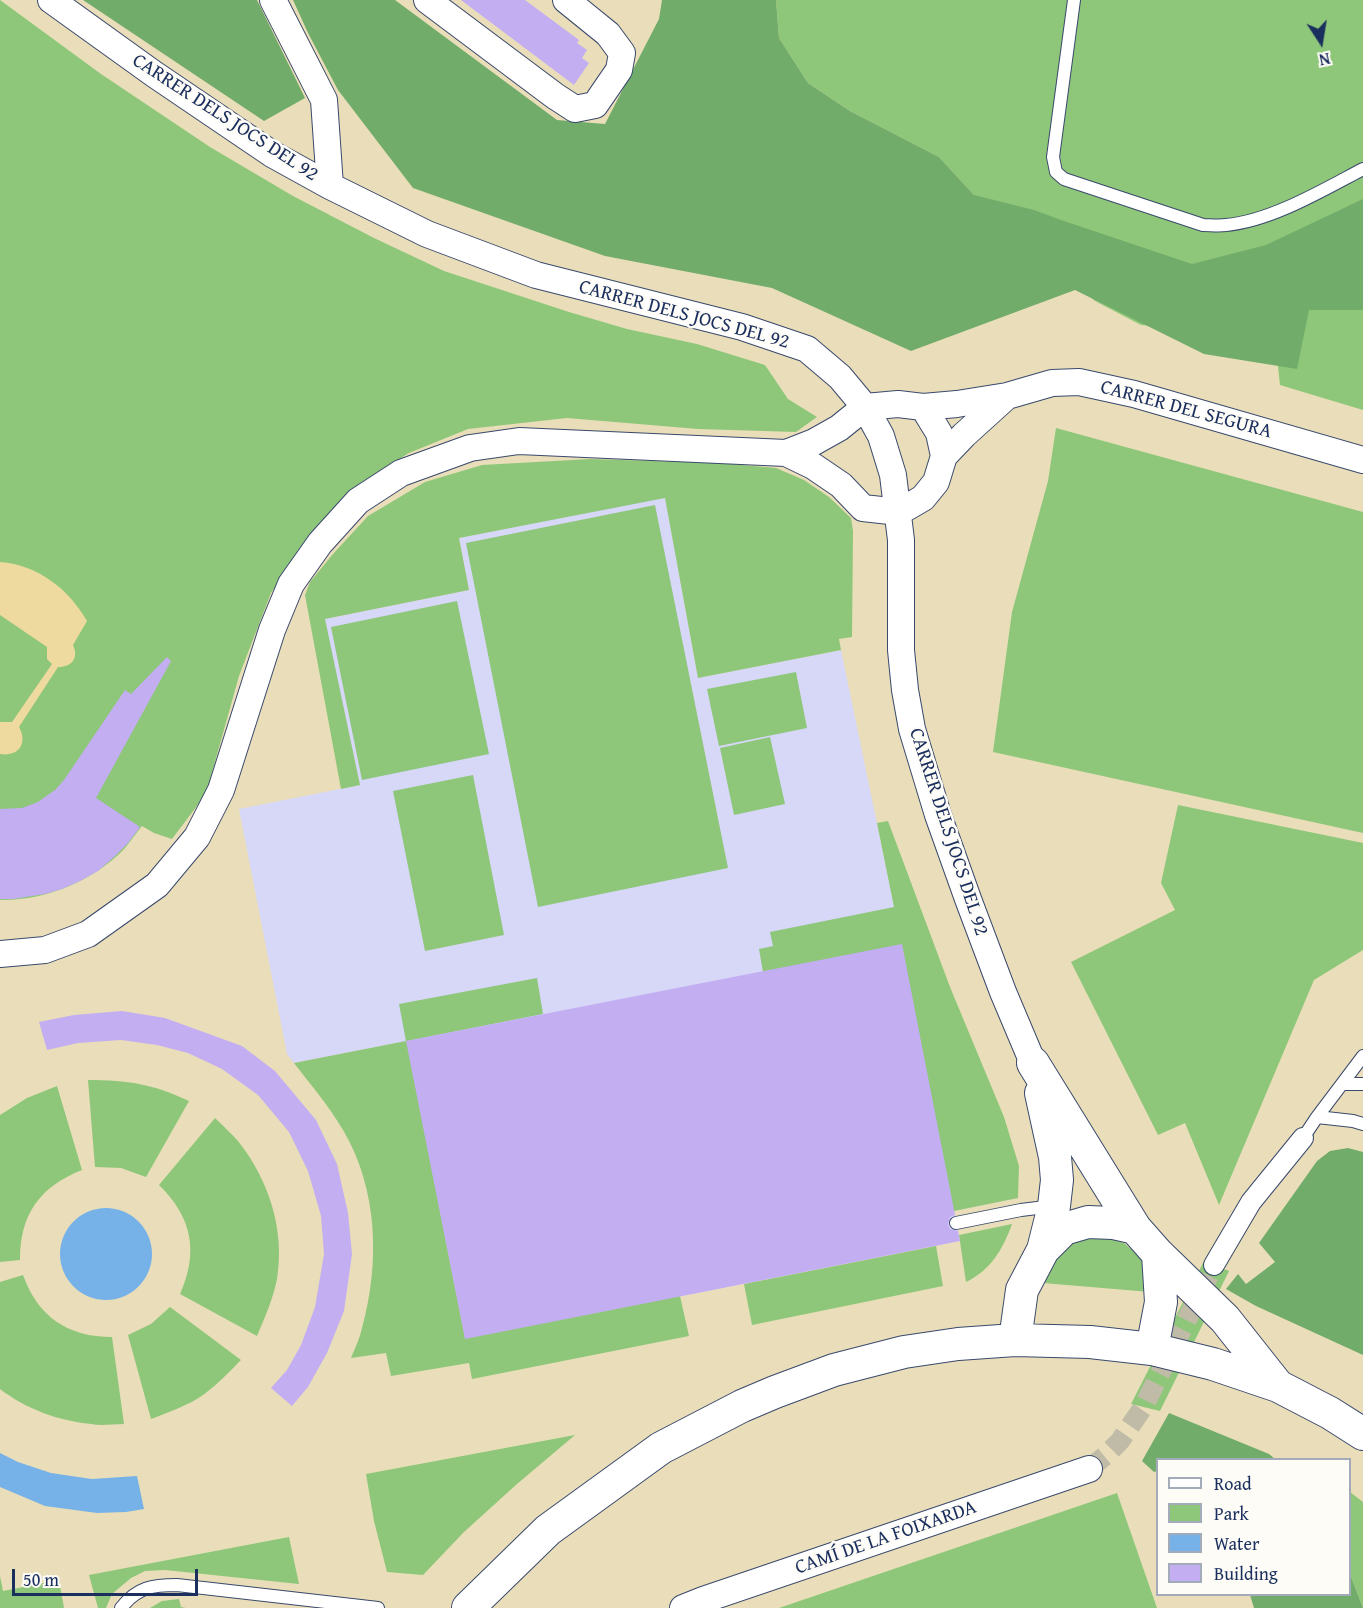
<!DOCTYPE html>
<meta charset="utf-8">
<style>
body{margin:0}
#map{position:relative;width:1363px;height:1608px;overflow:hidden;background:#e9deb9;font-family:"Gentium Book Plus",serif}
canvas{display:block}
.legend{position:absolute;left:1156px;top:1458px;width:195px;height:138px;box-sizing:border-box;background:#fdfcf7;border:2px solid #a3aaba;margin:0;padding:8px 10px;list-style:none;font-size:18px;color:#1b2f5e}
.legend li{display:flex;align-items:center;gap:12px;height:30px}
.legend b{width:30px;border:2px solid #a3aaba}
.north{position:absolute;left:1291px;top:12px;width:60px;height:60px;-webkit-text-stroke:4px #fdfcf7;paint-order:stroke;rotate:168deg;font-size:16px;font-weight:700;line-height:24px;text-align:center;color:#1b2f5e}
.north::after{content:'';display:block;margin:auto;width:21px;height:27px;background:#1b2f5e;clip-path:polygon(50% 0,100% 100%,50% 72%,0 100%)}
.scale{position:absolute;left:12px;top:1569px;width:186px;height:27px;box-sizing:border-box;border:3px solid #1b2f5e;border-top:0;padding-left:8px;font-size:18px;line-height:21px;white-space:nowrap;color:#1b2f5e;-webkit-text-stroke:4px #fdfcf7;paint-order:stroke}
</style>
<div id="map">
<canvas width="1363" height="1608"></canvas>
<ul class="legend">
<li><b style="height:8px;background:#fff"></b>Road</li>
<li><b style="height:16px;background:#8ec77a"></b>Park</li>
<li><b style="height:16px;background:#76b2e8"></b>Water</li>
<li><b style="height:16px;background:#c3aef2"></b>Building</li>
</ul>
<div class="north">N</div>
<div class="scale">50 m</div>
</div>
<script>
const context = document.querySelector('canvas').getContext('2d');
context.lineJoin = 'round';
function fill(path, color) {
  context.fillStyle = color;
  context.fill(path, 'evenodd');
}
function trace(path, color, width, dash) {
  context.strokeStyle = color;
  context.lineWidth = width;
  context.lineCap = dash ? 'butt' : 'round';
  context.setLineDash(dash || []);
  context.stroke(path);
}
function label(font, color, halo, rows, align = 'center') {
  context.font = font + ' "Gentium Book Plus",serif';
  context.lineWidth = 5;
  context.setLineDash([]);
  context.textBaseline = 'middle';
  context.strokeStyle = halo;
  context.fillStyle = color;
  for (const [text, x, y, turn = 0] of rows) {
    context.save();
    context.translate(x, y);
    context.rotate((+turn || 0) * Math.PI / 180);
    context.textAlign = isNaN(turn) ? turn : align;
    if (halo) context.strokeText(text, 0, 0);
    context.fillText(text, 0, 0);
    context.restore();
  }
}
fill(new Path2D(`
 M665,497L698,678L841,650L902,944L960,1241L465,1339L407,1041L294,1063L287,1054L239,809L360,785L324,619L469,590L459,538Z`), '#d7d7f8');
fill(new Path2D(`
 M0,0L101,74L210,147L293,196L374,238L444,271L569,312L627,329L697,344L765,365L788,399L817,417L796,432L698,429L567,418L468,429L409,453L359,484L321,523L271,593L239,676L206,794L172,839L154,833L142,826C136,833 131,841 125,848C94,881 45,901 0,900Z
 M776,0H1363V410L1280,385L1271,300L1220,331L1141,325L1095,301L974,195L939,157L850,111L808,83L779,38Z
 M1056,428L1363,512V833L993,752L1012,612L1048,481Z
 M590,459L720,463L776,468L804,480L829,497L851,518L853,531L852,637L839,639L841,650L698,678L665,498L459,538L469,590L325,619L360,785L341,789L305,595L310,582L333,554L368,516L425,482L482,465Z
 M655,505L728,868L538,907L466,543Z
 M457,601L489,754L362,780L331,627Z
 M796,672L807,728L719,746L707,689Z
 M770,737L785,804L734,815L720,748Z
 M473,775L504,935L425,951L393,791Z
 M1178,805L1363,843V950L1314,980L1219,1205L1185,1123L1158,1135L1071,962L1175,910L1161,883Z
 M888,821L950,987L1004,1117L1019,1166L1018,1198L954,1211L763,972L759,949L773,946L770,932L894,907L877,823Z
 M537,978L543,1014L407,1041L465,1338L680,1296L689,1336L472,1379L469,1363L391,1376L386,1353L351,1358C355,1348 360,1338 362,1328C380,1263 378,1189 343,1130C329,1106 311,1085 294,1063L406,1041L399,1004Z
 M88,1080C128,1080 153,1084 189,1101L146,1177L121,1168L95,1167Z
 M57,1086L82,1170C39,1187 20,1215 20,1260L0,1262V1115L27,1098Z
 M215,1118C223,1126 231,1133 238,1141C269,1180 285,1230 277,1279C273,1299 265,1317 257,1336L180,1294C199,1252 192,1217 159,1185Z
 M1012,1224C1003,1249 991,1270 966,1282L959,1235Z
 M1102,1236L1124,1243L1141,1258L1150,1275V1292L1043,1283L1048,1262L1077,1238Z
 M936,1246L943,1286L752,1325L744,1284Z
 M1204,1261L1229,1271L1160,1411L1131,1404Z
 M23,1275C38,1317 68,1337 112,1337L124,1424C113,1424 101,1426 91,1424C59,1421 26,1409 0,1389V1282Z
 M170,1307L241,1360C229,1372 217,1385 203,1395C187,1406 169,1412 151,1419L128,1335L151,1324Z
 M575,1435L517,1484L464,1532L423,1575L387,1572L374,1521L366,1474Z
 M1350,1492L1363,1502V1608L1350,1574Z
 M1117,1493L1157,1608H779Z
 M289,1537L299,1584L165,1570L145,1571L131,1578L112,1594L106,1608H98L89,1575Z
 M0,1576L3,1591L59,1580L64,1608H0Z
 M179,1599L181,1607L186,1608H150L162,1601Z`), '#8ec77a');
fill(new Path2D(`
 M83,0H257L305,98L264,121Z
 M293,0H395L557,120L605,124L659,19L662,0H776L779,38L808,83L850,111L939,157L974,195L1034,210L1061,220L1192,264L1266,245L1363,199V310H1309L1297,369L1204,354L1075,290L911,351L772,288L605,256L413,188L338,90L308,33Z
 M1348,1148L1363,1152V1355L1256,1306L1226,1289L1238,1274L1246,1284L1275,1262L1259,1243L1317,1161L1330,1151Z
 M1169,1413L1269,1454L1275,1459L1217,1460L1215,1458L1206,1460H1158L1157,1471L1154,1472L1142,1461Z
 M1350,1574L1363,1608H1254L1250,1595L1350,1594Z`), '#72ac6a');
fill(new Path2D(`
 M0,562C38,565 69,589 87,621L73,645C79,658 72,667 58,667L19,727C28,743 19,757 0,754V722H12L52,664L47,659V647L0,615Z`), '#eeda9e');
fill(new Path2D(`
 M60 1254a46 46 0 1 1 92 0a46 46 0 1 1-92 0Z
 M0,1453L18,1462L51,1473L92,1479L137,1476L144,1509L126,1512L97,1513L45,1506L0,1487Z`), '#76b2e8');
fill(new Path2D(`
 M461,0H525L579,40L577,43L587,50L582,58L589,63L574,85Z
 M167,657L171,661L96,798L140,827L128,843L113,858L98,871L80,881L62,889L45,894L13,899H0V809L22,808L38,802L55,790L64,780L125,690L131,694Z
 M902,944L955,1215L950,1217L948,1224L950,1229L958,1231L960,1241L465,1339L406,1041Z
 M122,1011L165,1018L242,1046L275,1071L316,1120L337,1164L348,1213L352,1254L344,1311L327,1353L308,1387L292,1406L271,1388L287,1370L301,1345L315,1307L324,1254L321,1216L308,1171L289,1132L258,1095L222,1069L188,1053L157,1045L121,1040L78,1043L47,1050L39,1022L74,1015Z`), '#c3aef2');
trace(new Path2D(`
 M1089,1469L1106,1455L1120,1441L1144,1406L1214,1265`), '#c0bba7', 20, [20, 10]);
const service = new Path2D(`
 M1074,0L1053,157L1056,172L1064,179L1203,225C1210,225 1219,226 1226,225C1271,221 1323,190 1363,169
 M1342,1084H1363
 M1317,1117L1353,1121L1363,1124
 M1303,1138L1317,1117L1363,1056
 M956,1223L1021,1210L1053,1206
 M121,1608C137,1587 153,1585 177,1585L378,1608`);
const pedestrian = new Path2D(`
 M1214,1265L1251,1202L1303,1138`);
const minor = new Path2D(`
 M51,0L154,74L272,154L330,186L427,234L536,275L742,327L807,349L840,377L865,407L881,436L893,475L901,540V650L905,690L912,729L938,815L968,899L1003,992L1033,1063
 M273,0L324,100L330,186
 M427,0L555,96L575,109L595,105L619,70L622,53L608,34L566,0
 M865,407L898,404L923,407L957,404L1007,396L1052,383L1079,382L1134,394L1363,460
 M923,407L939,433L944,456
 M786,453L813,466L841,485L863,508L899,512
 M899,512L923,498L936,482L944,456L964,435L1007,396
 M0,954L45,950L88,934L157,885L197,837L221,790L272,630L291,584L320,543L358,501L401,473L470,448L519,441L786,453L814,442L839,428L865,407
 M683,1608L703,1600L1089,1469`);
const tertiary = new Path2D(`
 M1033,1063L1135,1228L1158,1254L1225,1319L1278,1386
 M1043,1250L1064,1229L1088,1222L1113,1223L1135,1228
 M1015,1340L1022,1290L1043,1250L1054,1206L1057,1180L1055,1157L1041,1093
 M1152,1349L1161,1302L1158,1254
 M468,1608L548,1530L661,1448L742,1406L775,1392L834,1370L904,1352L958,1344L1015,1340L1090,1342L1152,1349L1213,1364L1278,1386L1330,1413L1363,1434`);
trace(service, '#3a496c', 14);
trace(pedestrian, '#3a496c', 22);
trace(minor, '#3a496c', 28);
trace(tertiary, '#3a496c', 34);
trace(service, '#fff', 12);
trace(pedestrian, '#fff', 20);
trace(minor, '#fff', 26);
trace(tertiary, '#fff', 32);
label('20px', '#1b2f5e', '#fdfcf7', [
 ["CARRER DELS JOCS DEL 92",225,118,33],
 ["CARRER DELS JOCS DEL 92",684,315,15],
 ["CARRER DEL SEGURA",1186,410,15],
 ["CARRER DELS JOCS DEL 92",948,832,72],
 ["CAMÍ DE LA FOIXARDA",886,1538,-19]
]);
</script>
